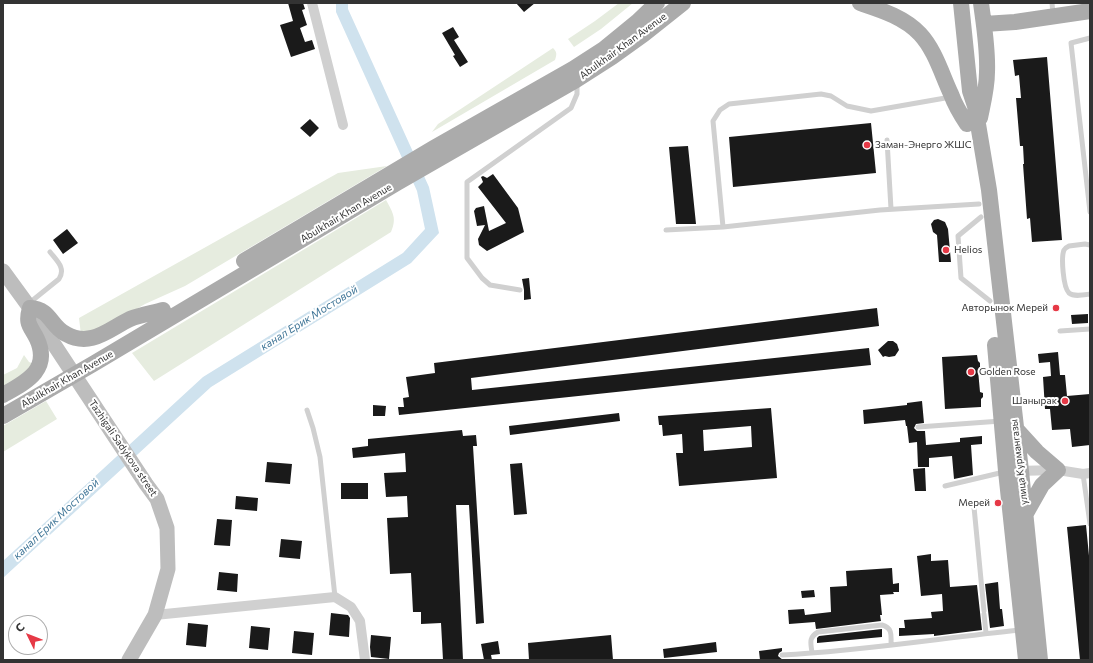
<!DOCTYPE html>
<meta charset="utf-8">
<style>
body{margin:0}
#map{position:relative;width:1093px;height:663px;overflow:hidden;background:#fff;font-family:Commissioner,sans-serif}
canvas{display:block}
.frame{position:absolute;inset:0;border:4px solid #333;pointer-events:none}
.north{position:absolute;left:8px;top:615px;width:40px;height:40px;box-sizing:border-box;background:#fff;border:1px solid #adadad;border-radius:50%;rotate:313deg;font-size:11px;font-weight:700;line-height:16px;text-align:center;color:#333}
.north::after{content:'';display:block;margin:auto;width:14px;height:18px;background:#e63946;clip-path:polygon(50% 0,100% 100%,50% 72%,0 100%)}
</style>
<div id="map">
<canvas width="1093" height="663"></canvas>
<div class="frame"></div>
<div class="north">С</div>
</div>
<script>
const context = document.querySelector('canvas').getContext('2d');
context.lineJoin = 'round';
function fill(path, color) {
  context.fillStyle = color;
  context.fill(path, 'evenodd');
}
function trace(path, color, width, dash) {
  context.strokeStyle = color;
  context.lineWidth = width;
  context.lineCap = dash ? 'butt' : 'round';
  context.setLineDash(dash || []);
  context.stroke(path);
}
function label(font, color, halo, rows, align = 'center') {
  context.font = font + ' Commissioner,sans-serif';
  context.lineWidth = 4;
  context.setLineDash([]);
  context.textBaseline = 'middle';
  context.strokeStyle = halo;
  context.fillStyle = color;
  for (const [text, x, y, turn = 0] of rows) {
    context.save();
    context.translate(x, y);
    context.rotate((+turn || 0) * Math.PI / 180);
    context.textAlign = isNaN(turn) ? turn : align;
    if (halo) context.strokeText(text, 0, 0);
    context.fillText(text, 0, 0);
    context.restore();
  }
}
fill(new Path2D(`
 M619,3H633L601,29L574,47L568,39L595,21Z
 M553,48C557,52 557,54 555,60L432,132L438,124Z
 M387,166L185,286L145,304L96,333L81,335L79,318L338,173Z
 M386,200C393,213 397,218 391,232L154,381L132,353Z
 M24,355L29,362L34,364L32,369L3,388V375L17,368Z
 M46,401L57,419L3,452V426Z`), '#e6ecdf');
fill(new Path2D(`
 M336,3H348V9L429,187L439,233L411,263L211,387L3,578V561L203,377L403,253L425,229L417,191L336,12Z`), '#cfe2ee');
fill(new Path2D(`
 M288,3H303L305,9L302,10L307,25L300,28L305,42L312,40L315,49L291,57L280,25L293,21Z
 M516,3H535L524,12Z
 M453,27L459,37L454,40L468,62L460,67L453,56L455,55L442,33Z
 M1047,57L1062,240L1032,242L1030,218L1027,219L1023,164H1024L1023,146H1020L1016,98H1021L1019,75L1015,76L1013,60Z
 M310,119L319,128L310,137L300,128Z
 M871,123L876,173L733,187L729,137Z
 M688,146L696,224H676L669,147Z
 M493,174L518,208L524,232L487,251L479,245L478,239L485,225L477,226L474,211L476,208L484,206L489,231L506,223L478,187L483,182L481,177L483,176L487,178Z
 M938,219L945,222L948,229L951,262H939L937,235L933,232L931,224L934,220Z
 M67,229L78,243L63,254L53,240Z
 M529,278L531,299L524,300V290L522,279Z
 M877,308L879,326L471,378L472,390L869,348L871,365L399,415L398,407H404L403,398L409,397L406,377L435,373L434,363Z
 M1088,314V323L1072,324L1071,315Z
 M888,341H893L897,344L899,350L895,356L889,357L885,356L883,357L878,350Z
 M1058,352L1060,375H1065L1067,396L1090,394V445L1072,447L1070,429L1052,430L1050,409H1045L1043,377L1051,376L1050,362L1039,363L1038,354Z
 M977,355L978,361L980,363V367L978,370L980,392L983,393V397L981,399V407L945,409L942,357Z
 M922,401L924,423L916,424L914,428L917,431H925L926,445L960,442V438L982,436V444L971,445L973,475L954,479L952,456L929,458V467H918L917,442L909,443L907,426H906L905,420L864,424L863,410L907,405V403Z
 M373,405L386,406L385,416H373Z
 M771,408L777,478L679,486L676,453H683L682,434L663,436L662,425H659L658,416ZM751,426L752,447L704,451L703,430Z
 M619,413L620,421L510,435L509,426Z
 M462,430L463,436L476,435L477,446H473L484,623L476,624L469,505H456L463,660H443L441,623L421,624V612H413L411,573L390,574L387,518L408,517L407,496L386,497L384,473L406,472L405,453L353,458L352,448L368,446V439Z
 M267,462L292,464L290,484L265,482Z
 M522,463L527,514L514,515L510,464Z
 M925,468L926,491H915L913,469Z
 M341,483H368V499H341Z
 M236,496L258,498L257,511L235,509Z
 M217,519L232,520L230,546L214,545Z
 M1086,525L1090,566V660H1080L1067,527Z
 M281,539L302,541L300,559L279,557Z
 M931,554V561L948,560L950,587L977,585L982,630L934,636V634L899,636V628H905L904,620L932,618L931,612L943,611L942,594L921,596L917,556Z
 M892,568L893,584L899,583V592H893L894,594L880,595L882,615H880L881,621L816,629L815,622L789,624L788,610L804,609L805,615L831,612L830,587L847,586L846,571Z
 M219,572L238,574L237,592L217,590Z
 M998,582L1000,609H1002L1004,626L990,628L985,584Z
 M814,590L815,597L802,598L801,591Z
 M331,613L348,615L350,618L349,637L329,635Z
 M188,623L208,625L206,647L186,645Z
 M251,626L270,628L268,650L249,648Z
 M882,629V637L817,643V638L819,636Z
 M294,631L314,633L312,655L292,653Z
 M371,635L391,637L389,659L371,657L370,647Z
 M611,635L613,660H529L528,643Z
 M498,641L500,654L491,655L492,660H484L481,644Z
 M716,642L717,652L664,658L663,649Z
 M782,648V651L779,653L778,656L783,660H760L759,651Z`), '#1a1a1a');
trace(new Path2D(`
 M1052,3L1053,14
 M1090,38L1071,43L1090,212
 M887,140L891,209
 M981,217L958,236L961,278L990,301
 M723,227L713,121L720,110L729,104L821,94L831,96L847,106L871,111L951,97
 M666,230L723,227L880,210L979,204
 M1090,245L1085,244L1069,246C1067,247 1065,248 1064,250C1061,257 1063,287 1069,293C1074,297 1083,295 1090,294
 M520,290L490,285L482,278L467,258V182L571,108L577,94V83
 M28,304L59,279C66,268 57,261 50,252
 M1060,331L1090,329
 M307,410L313,428L320,457L335,597
 M918,427L1001,421
 M1083,474L1090,524
 M945,486L1004,472
 M974,507L984,611
 M984,614L986,633
 M812,653C811,643 808,638 818,632L882,625C893,628 891,636 891,645
 M782,655C862,651 941,638 1020,630`), '#d0d0d0', 5);
trace(new Path2D(`
 M312,3L343,125
 M1016,471L1058,470L1083,474L1090,473
 M155,615L335,597L351,607L360,621L365,660`), '#d0d0d0', 10);
trace(new Path2D(`
 M3,271L30,308L146,484L157,499L167,528L168,569L155,615L129,660`), '#bdbdbd', 15);
trace(new Path2D(`
 M860,3C881,10 904,17 920,34C935,50 942,75 951,94C955,105 961,115 967,124
 M961,3L970,91L975,106L989,190L1021,471L1040,660
 M984,24L1015,22L1090,11
 M980,118C983,103 987,88 987,72C988,49 984,26 981,3
 M244,261L434,148L573,69L604,49L637,22L657,3
 M995,345L1006,471L1026,660
 M3,395C26,382 51,370 37,339C31,326 25,325 30,308C51,309 50,326 66,334C91,348 109,329 130,319C140,315 152,313 163,310
 M3,416L93,364L397,183L576,80L612,57L644,34L683,3
 M1016,429L1037,452L1058,470L1042,485L1025,515`), '#ababab', 16);
for (const [x, y, r, color] of [
 [867,145,4,"#e63946"],
 [946,250,4,"#e63946"],
 [1056,308,4,"#e63946"],
 [971,372,4,"#e63946"],
 [1065,401,4,"#e63946"],
 [998,503,4,"#e63946"]
]) {
  const dot = new Path2D();
  dot.arc(x, y, r, 0, 2 * Math.PI);
  context.fillStyle = color;
  context.fill(dot);
  trace(dot, '#fff', 1.5);
}
label('10px', '#333', '#fff', [
 ["Abulkhair Khan Avenue",623,46,-36],
 ["Abulkhair Khan Avenue",346,213,-31],
 ["Abulkhair Khan Avenue",67,379,-30],
 ["Tazhigali Sadykova street",123,448,56],
 ["улица Курмангазы",1019,462,-97]
]);
label('10px', '#333', '#fff', [
 ["Заман-Энерго ЖШС",875,145],
 ["Helios",954,250],
 ["Авторынок Мерей",1048,308,"right"],
 ["Golden Rose",979,372],
 ["Шанырак",1057,401,"right"],
 ["Мерей",990,503,"right"]
], 'left');
label('italic 11px', '#3f7597', '#fff', [
 ["канал Ерик Мостовой",309,318,-32],
 ["канал Ерик Мостовой",56,519,-43]
]);
</script>
